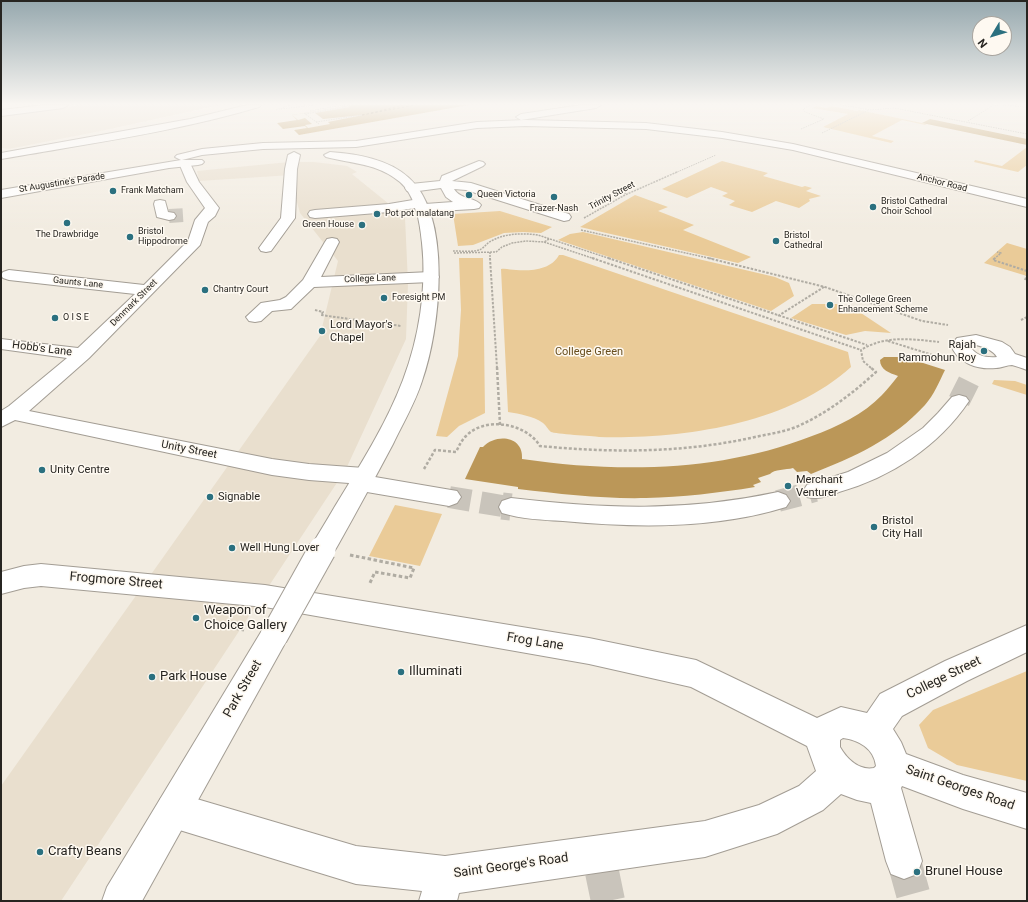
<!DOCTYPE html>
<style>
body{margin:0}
#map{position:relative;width:1028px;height:902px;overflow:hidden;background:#f2ece1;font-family:Roboto,sans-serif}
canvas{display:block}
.frame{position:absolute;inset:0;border:2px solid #272521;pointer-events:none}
.north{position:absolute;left:972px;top:16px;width:40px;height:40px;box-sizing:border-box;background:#fef9f1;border:1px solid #a8a49e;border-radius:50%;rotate:232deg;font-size:11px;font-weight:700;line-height:16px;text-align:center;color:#272521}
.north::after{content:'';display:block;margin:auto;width:14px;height:18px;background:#2b707f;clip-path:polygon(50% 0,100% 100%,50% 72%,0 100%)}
</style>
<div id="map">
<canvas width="1028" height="902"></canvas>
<div class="frame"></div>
<div class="north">N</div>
</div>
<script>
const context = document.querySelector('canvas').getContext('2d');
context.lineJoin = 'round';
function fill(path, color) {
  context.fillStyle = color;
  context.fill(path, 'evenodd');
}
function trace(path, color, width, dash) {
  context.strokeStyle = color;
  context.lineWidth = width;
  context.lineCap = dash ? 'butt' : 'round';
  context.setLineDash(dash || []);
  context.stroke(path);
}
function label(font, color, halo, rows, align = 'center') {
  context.font = font + ' Roboto,sans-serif';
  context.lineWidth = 3;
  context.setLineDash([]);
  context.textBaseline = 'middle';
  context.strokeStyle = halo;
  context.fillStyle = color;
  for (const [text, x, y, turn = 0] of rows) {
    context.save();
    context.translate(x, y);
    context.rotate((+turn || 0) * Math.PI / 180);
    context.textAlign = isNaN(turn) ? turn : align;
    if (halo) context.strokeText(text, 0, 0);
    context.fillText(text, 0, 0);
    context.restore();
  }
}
fill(new Path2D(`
 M81,105H220L101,131L9,149L1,148V115Z
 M289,162H314L347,166L357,172L352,174L405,217L408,283L406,339L346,469L61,901H1V786L320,336L338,261L300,213L291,181L292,175L199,181L197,171Z`), '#e9dfce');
fill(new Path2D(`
 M817,106L826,108L832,106L857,111L859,110L927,124L925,125L902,120L872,136L894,141L891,143L823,127L848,114L812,108Z
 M1027,147V165L1018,172L974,162L975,160L1002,166Z
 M722,161L768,173L763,176L802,187L805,186L812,188L806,191L821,196L809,199L810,201L799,208L776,201L752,212L729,205L735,201L722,196L728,193L711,187L687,198L662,189Z
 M635,195L668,207L658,211L694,225L683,230L751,257L738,263L580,227Z
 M500,211L552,227L541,233L523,232L504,233L473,245L458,246L453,214Z
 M583,232L775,277L789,283L794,296L771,311L558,240L570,234Z
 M1007,243L1027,249V276L984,263Z
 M559,255H563L848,352L851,367C787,425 682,439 599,437C593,436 555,434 551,432C548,430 546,425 543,423C533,416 520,414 508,412L501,269C506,268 511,270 516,270C531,271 551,270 559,255Z
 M459,258H483L485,413L459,426L447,437L436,436L458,356L461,310Z
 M812,304H841L861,313L891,333L865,331L846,335L791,318Z
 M994,380L1015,381L1027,385V395L992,384Z
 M395,505L442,514L420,566L369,556Z
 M1027,671V781L957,765L928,748L919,725L933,710Z`), '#eacb98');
fill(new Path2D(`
 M352,105H469L299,135L294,130L307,128L305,126L283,129L277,123L297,120L292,115Z
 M930,119L1027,139V145L922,123Z
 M898,355L945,370C939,382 934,395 925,405C893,440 854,457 811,474L807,471L797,472L793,468C786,470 774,469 770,474L758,478L761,482L753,485L755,487C719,493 682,497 646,498C603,499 561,494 518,489V487L465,479L480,447H483C496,433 524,436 522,459C618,473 720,472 812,436C837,427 864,414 882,395C888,389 893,382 898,376C890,373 880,370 880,360L884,357H898Z`), '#bb9758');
fill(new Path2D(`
 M347,106L350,107L315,113L323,119L363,115L328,122L330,124L308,128L305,125L312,124L305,118L298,120L292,115Z`), '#f2ece1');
trace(new Path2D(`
 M371,113L403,105
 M362,115L415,105`), '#553c07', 1, [2.5, 2]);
trace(new Path2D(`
 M169,216L185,215`), '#c9c4bb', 14, [14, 6]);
trace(new Path2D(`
 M959,401L971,377
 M449,497L508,507
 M778,501L815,491`), '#c9c4bb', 22, [22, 10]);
trace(new Path2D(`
 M502,506L511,507`), '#c9c4bb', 27, [27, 14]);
trace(new Path2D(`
 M904,861L915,901
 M602,872L608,901`), '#c9c4bb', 34, [34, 17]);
const minor = new Path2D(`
 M44,105H68L63,108L1,116V110Z
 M247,105H261L259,107C175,132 87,144 1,159V153L190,119Z
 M581,105H601L596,108L521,120L516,117L521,114Z
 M294,152L300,155L297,169L295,218L271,251L266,252L261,251L259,248L281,218L285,169L288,155Z
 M185,160L189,161L199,182L219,208L215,216L208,222L200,245L89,358L29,411L272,459L309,464L364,468L372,470L375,477L457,491L461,497L457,503L449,506L361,491L353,489L349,483L309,480L272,475L15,420L1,427V411L9,406L67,358L1,349V339L78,348L135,294L9,280L3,278L1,275L3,272L9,270L144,285L188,241L195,220L205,208L187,182L179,163L181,161Z
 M479,161L483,162L485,164L483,166L452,181L471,183L569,214L571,217L569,220L564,221L466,190L454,189C461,200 475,197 481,205L479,208L474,209L421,212L416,211L415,208L389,212L315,218L310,217L308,214L310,211L315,210L389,204L419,199L424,200L425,204L453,202L446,197L441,188L411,192L407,191L405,188L407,185L411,184L440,181L442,176Z
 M160,200L165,201L168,212L174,213L176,216L174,219L169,220L157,217L154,204L155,201Z
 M332,238L337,239L339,242L321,277L431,272L437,274L439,277L437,280L431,282L314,287L291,309L272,311L261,321L255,322L249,321L246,317L261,303L280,300L286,297L303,280L325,242L327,239Z
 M976,335L1002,342L1010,347L1015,354L1027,358V370C1022,368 1016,366 1012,365C1007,365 1001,368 996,368C978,370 957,363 951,345L957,338ZM976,345C984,347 993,350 997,357C987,358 975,356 970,346Z
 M959,395L966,397L969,401C938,447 891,477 839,492C828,496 818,500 807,497L803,491L807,485L848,472L887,453L923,428L938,413L952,397Z
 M778,492L786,495L790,501L786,507C715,529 637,528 563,521C543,520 522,519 502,513L499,507L502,501L511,498C605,509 685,512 778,492Z
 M41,564L265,585L589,638L696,660L817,718L841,707L867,713L880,694L945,661L1027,625V652L967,681L902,716L893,729L901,742L906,754L963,775L1027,793V829L963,809L902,786L901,788L922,861L917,874L904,879L891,874L886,861L871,803L857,800L841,794L823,810L777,834L705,857L459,893L457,901H419L422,891L356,884L173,828L161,822L155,810L161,798L173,792L356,846L445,856L705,821L759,805L799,786L816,771L807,746L691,687L589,664L265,607L41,586L24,588L1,594V572L24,566ZM843,738C858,740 874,748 876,766L874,768C859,771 847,759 840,747V740Z`);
const major = new Path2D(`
 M525,120L646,123L722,132L793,144L1027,199V207L793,150L722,138L646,129L525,126L477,128L356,147L263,149L202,155L182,160H202L204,162L202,164L198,165L169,168L1,198V190L181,160L175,157L177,155L202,149L263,143L356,141L477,122Z
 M330,152C357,154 389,159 409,178C453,217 440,331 422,381C415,403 403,423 393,444C375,478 357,511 338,545L331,557L322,560L313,557L309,550C317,536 326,522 334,508C359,467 386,425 403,380C419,338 427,288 422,243C420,223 416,196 400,182C377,163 353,164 326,157L324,155Z
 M274,623L284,627L288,636L284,645L142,901H102L107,887L264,627Z`);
trace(minor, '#a39d94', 2);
trace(major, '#a39d94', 2);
trace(new Path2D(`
 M843,105L870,110L894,108L1027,134
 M995,105L1027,107
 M281,109L315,105
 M276,110L291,105
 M310,111L343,105L345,106
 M304,113L319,124
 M305,114L346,107L345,106
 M968,121L994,105
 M316,122L362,115
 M801,129L824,119L805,112L803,109L811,105
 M822,133L869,110
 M675,173L716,155`), '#b0aca3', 1, [1.5, 1]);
trace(new Path2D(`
 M625,189V195
 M584,218L625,195L677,172
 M581,230L713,259
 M549,239L544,242L595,259
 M453,251C460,251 472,252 479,250C483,249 487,243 491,241C506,233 522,233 538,235L611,259
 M490,252V259
 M454,253L496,252L502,247L512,243L526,241L544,242
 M994,259L1001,253L997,252`), '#b0aca3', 1.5, [2, 1]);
trace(new Path2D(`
 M490,258L497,368
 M592,258L861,350
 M608,258L867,345
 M708,258L825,287L922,321L948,325
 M995,258L993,260L1027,271
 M1025,280L1027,275
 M315,310L323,312L321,315L357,320
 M778,316L824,287
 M1021,320L1027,317
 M394,325L401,326
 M888,341L939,357
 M871,368L863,361L861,350C885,335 912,339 939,342`), '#b0aca3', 2, [2.5, 1.5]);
trace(new Path2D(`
 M497,367L500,425
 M424,469L435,450L456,452C459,446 461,441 466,436C485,416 526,423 540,446C612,453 684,453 755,437C769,434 783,432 796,427C826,414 852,394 876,372L870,367`), '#b0aca3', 2.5, [3, 2]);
trace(new Path2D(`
 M350,555L414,568L410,578L375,572L369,585
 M214,619L211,623L244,630`), '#b0aca3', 3, [3.5, 2.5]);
fill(minor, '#fff');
fill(major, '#fff');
const majorBridge = new Path2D(`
 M274,636L322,550`);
trace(majorBridge, '#a39d94', 29, []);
trace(majorBridge, '#fff', 27);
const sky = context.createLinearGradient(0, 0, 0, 231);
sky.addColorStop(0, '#96a8ae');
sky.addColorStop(0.45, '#f9f6f2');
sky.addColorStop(1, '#f9f6f200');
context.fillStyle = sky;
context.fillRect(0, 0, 1028, 231);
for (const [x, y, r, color] of [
 [113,191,4,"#2b707f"],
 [469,195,4,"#2b707f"],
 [554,197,4,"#2b707f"],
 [873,207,4,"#2b707f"],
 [377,214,4,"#2b707f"],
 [67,223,4,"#2b707f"],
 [362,225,4,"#2b707f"],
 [130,237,4,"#2b707f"],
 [776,241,4,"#2b707f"],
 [205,290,4,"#2b707f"],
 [384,298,4,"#2b707f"],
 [830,305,4,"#2b707f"],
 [55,318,4,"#2b707f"],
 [322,331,4,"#2b707f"],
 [984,351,4,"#2b707f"],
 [42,470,4,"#2b707f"],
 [788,486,4,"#2b707f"],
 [210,497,4,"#2b707f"],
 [874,527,4,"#2b707f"],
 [232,548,4,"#2b707f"],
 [196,618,4,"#2b707f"],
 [401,672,4,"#2b707f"],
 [152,677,4,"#2b707f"],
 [40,852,4,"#2b707f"],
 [917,872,4,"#2b707f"]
]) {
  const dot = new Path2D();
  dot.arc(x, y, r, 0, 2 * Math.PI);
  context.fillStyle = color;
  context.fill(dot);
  trace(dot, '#fef9f1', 1.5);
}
label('9px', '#272521', '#fef9f1', [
 ["St Augustine's Parade",62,183,-9],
 ["Anchor Road",942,183,14],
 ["Trinity Street",612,196,-28],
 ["College Lane",370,279,-2],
 ["Gaunts Lane",78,283,6],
 ["Denmark Street",134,303,-45]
]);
label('9px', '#272521', '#fef9f1', [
 ["Frank Matcham",121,191],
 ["Queen Victoria",477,195],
 ["Bristol Cathedral",881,202],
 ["Choir School",881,212],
 ["Frazer-Nash",554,209,"center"],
 ["Pot pot malatang",385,214],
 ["Green House",354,225,"right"],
 ["Bristol",138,232],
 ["Hippodrome",138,242],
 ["The Drawbridge",67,235,"center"],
 ["Bristol",784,236],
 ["Cathedral",784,246],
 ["Chantry Court",213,290],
 ["Foresight PM",392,298],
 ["The College Green",838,300],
 ["Enhancement Scheme",838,310],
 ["O I S E",63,318]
], 'left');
label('11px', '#272521', '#fef9f1', [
 ["Lord Mayor's",330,325],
 ["Chapel",330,338],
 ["Rajah",976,345,"right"],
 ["Rammohun Roy",976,358,"right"],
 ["Unity Centre",50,470],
 ["Merchant",796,480],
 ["Venturer",796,493],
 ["Signable",218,497],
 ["Bristol",882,521],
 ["City Hall",882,534],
 ["Well Hung Lover",240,548]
], 'left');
label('11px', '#272521', '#fef9f1', [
 ["Hobb's Lane",42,349,7],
 ["Unity Street",189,450,11]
]);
label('11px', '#684e1e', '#fef9f1', [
 ["College Green",589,352]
]);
label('13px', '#272521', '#fef9f1', [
 ["Frogmore Street",116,581,5],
 ["Frog Lane",535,642,9],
 ["College Street",944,678,-26],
 ["Park Street",243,689,-60],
 ["Saint Georges Road",960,788,19],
 ["Saint George's Road",511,866,-8]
]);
label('13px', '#272521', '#fef9f1', [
 ["Weapon of",204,611],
 ["Choice Gallery",204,626],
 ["Illuminati",409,672],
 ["Park House",160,677],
 ["Crafty Beans",48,852],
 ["Brunel House",925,872]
], 'left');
</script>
